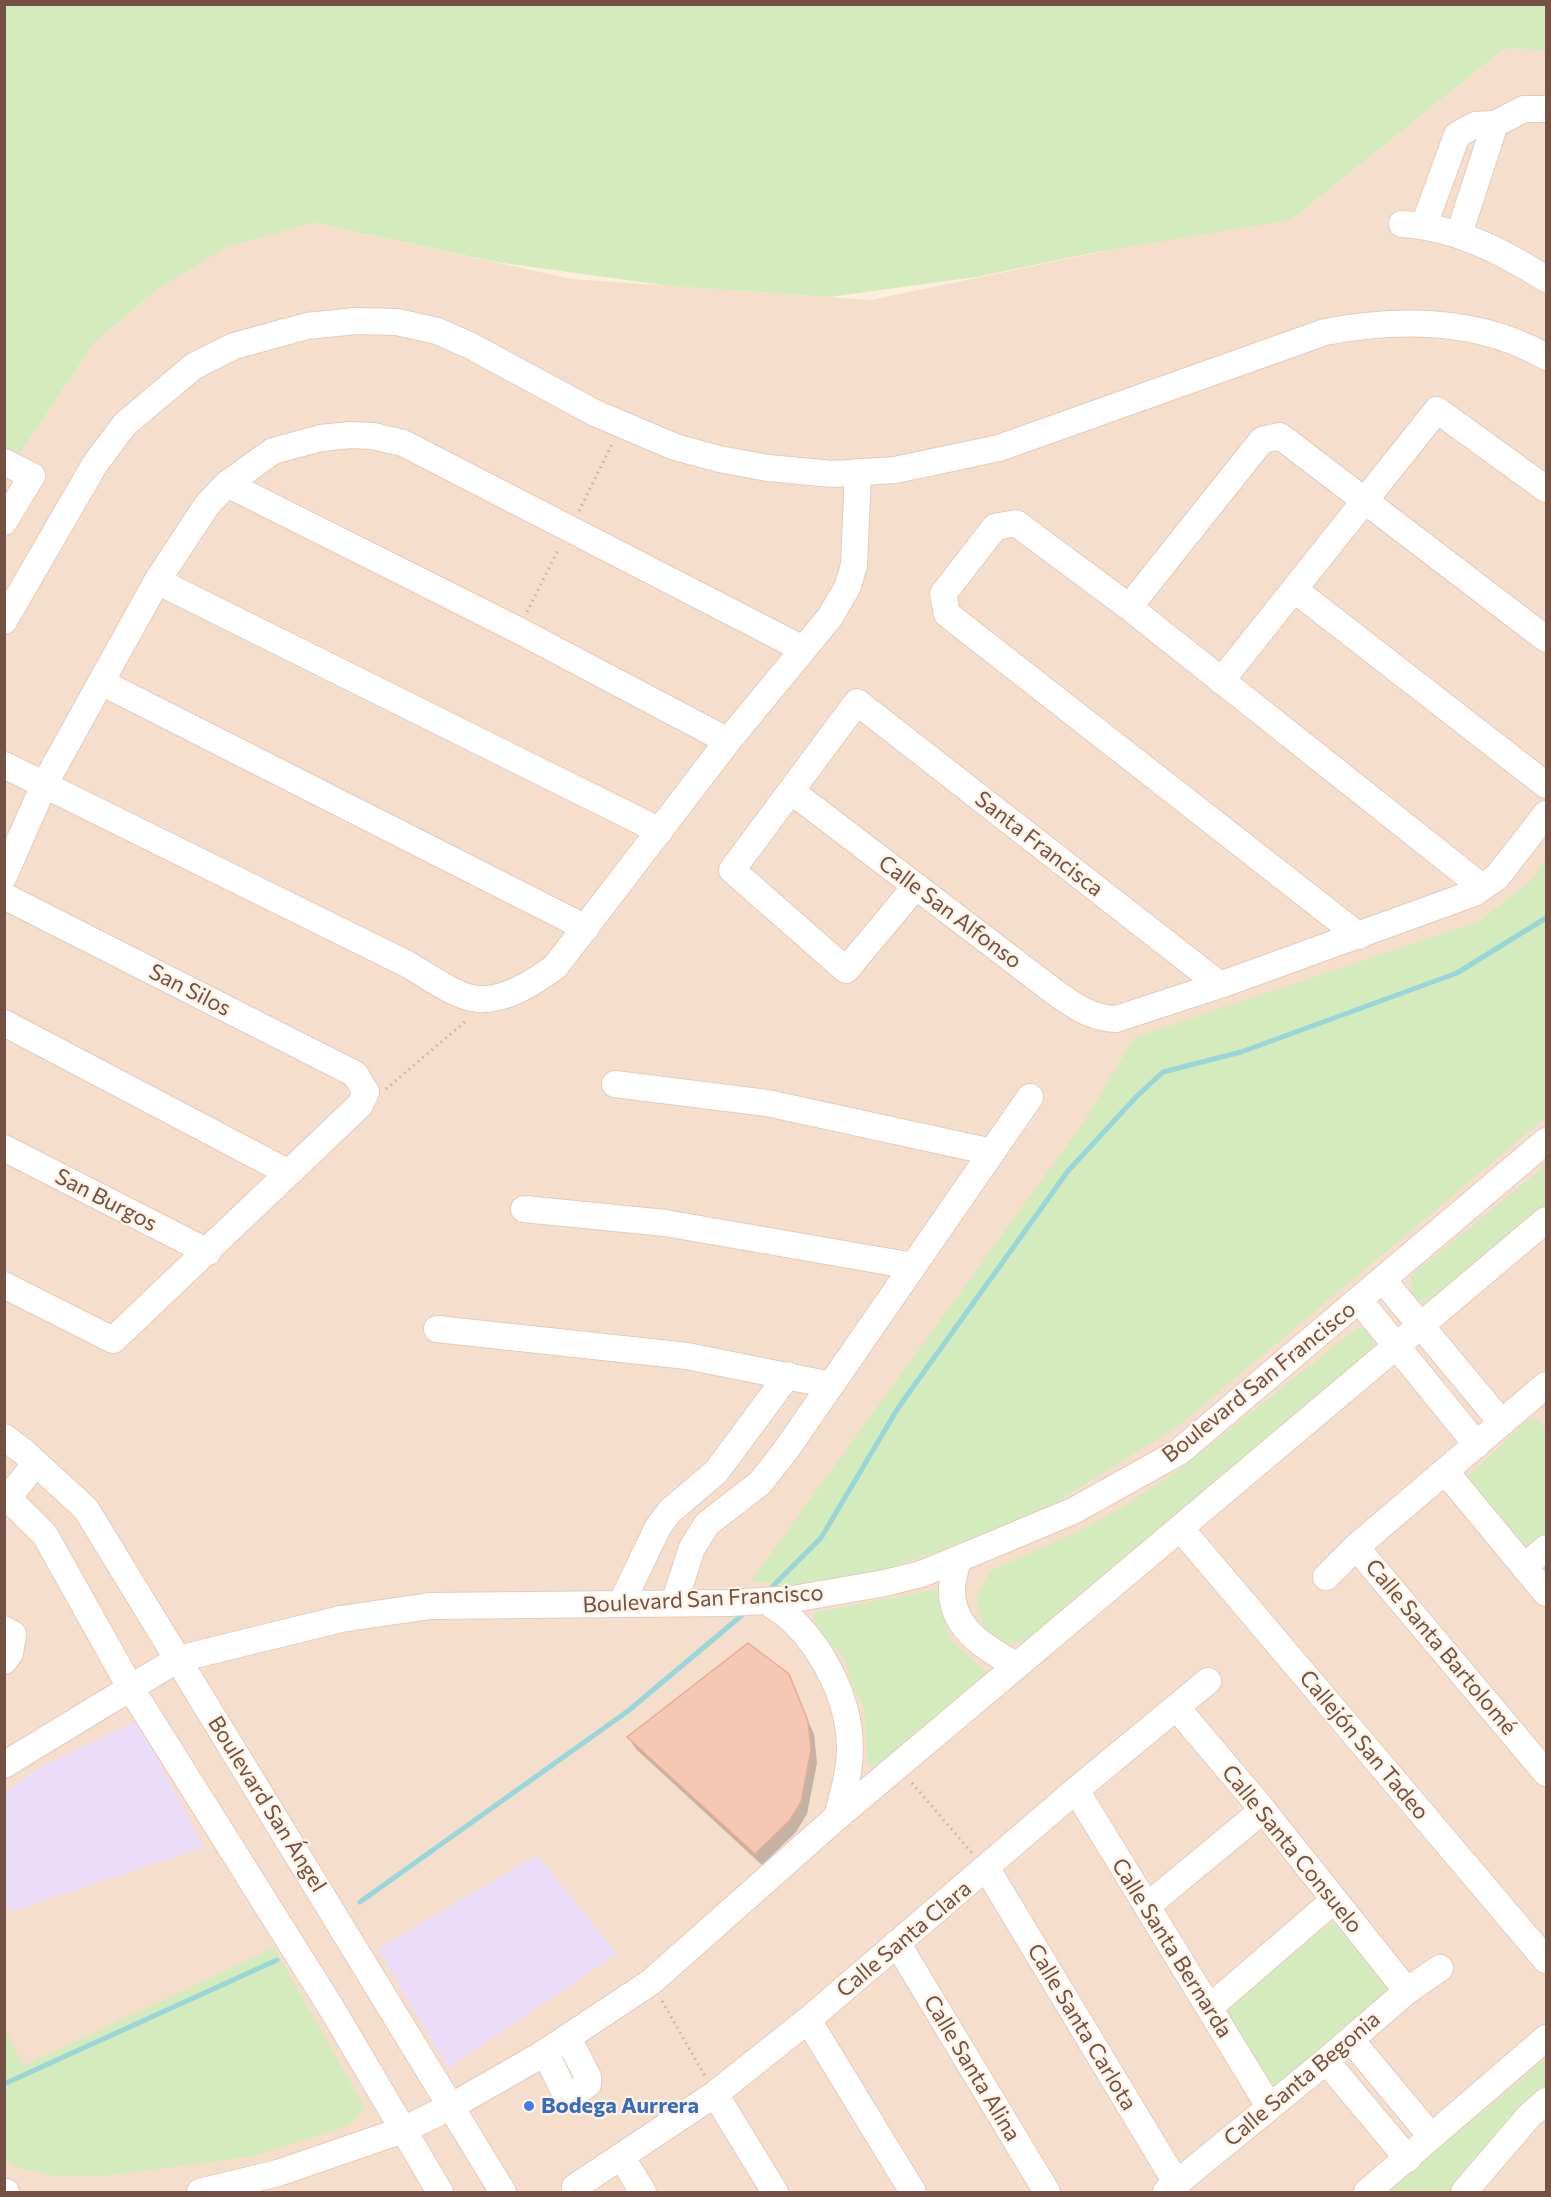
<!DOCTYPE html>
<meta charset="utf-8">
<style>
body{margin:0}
#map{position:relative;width:1551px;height:2197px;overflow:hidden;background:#fdeede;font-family:Commissioner,sans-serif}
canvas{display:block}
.frame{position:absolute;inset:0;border:6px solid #745145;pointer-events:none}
</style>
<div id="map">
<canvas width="1551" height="2197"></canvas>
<div class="frame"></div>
</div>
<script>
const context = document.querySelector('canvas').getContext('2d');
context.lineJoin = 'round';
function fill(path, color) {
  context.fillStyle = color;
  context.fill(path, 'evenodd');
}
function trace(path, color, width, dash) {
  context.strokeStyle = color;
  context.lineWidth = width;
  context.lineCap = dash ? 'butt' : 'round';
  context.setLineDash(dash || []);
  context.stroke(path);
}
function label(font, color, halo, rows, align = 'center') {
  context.font = font + ' Commissioner,sans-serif';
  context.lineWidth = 4.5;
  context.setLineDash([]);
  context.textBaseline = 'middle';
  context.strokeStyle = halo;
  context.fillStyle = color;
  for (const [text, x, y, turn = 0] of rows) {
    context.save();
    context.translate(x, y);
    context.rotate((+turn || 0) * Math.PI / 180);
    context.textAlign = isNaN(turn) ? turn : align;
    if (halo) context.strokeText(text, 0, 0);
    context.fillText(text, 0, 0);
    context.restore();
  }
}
fill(new Path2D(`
 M1504,49L1546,50V2192H5L4,448L19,455L95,342L197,255L314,223L572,279L871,300L1239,223L1291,220Z`), '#f5dfcc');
fill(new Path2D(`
 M137,1721L204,1847L9,1912L5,1898V1793L35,1770Z
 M537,1855L617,1954L448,2068L378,1949Z`), '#ebdcf9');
fill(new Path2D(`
 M1546,4V50L1504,49L1291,220L1092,253L976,277L829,297L670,286L496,262L314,223L227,247L156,290L95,342L19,455L5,448V5Z
 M1546,859V1117L1178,1426L1034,1516L886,1570L790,1585L751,1581L1083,1123L1134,1038L1480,921L1532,880Z
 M1546,1165V1208L1431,1306L1413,1297L1411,1276Z
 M1357,1328H1375L1374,1345L1335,1384L1031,1639L1004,1644L982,1625L976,1598L990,1571L1080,1531L1123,1507L1179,1470Z
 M1537,1419L1546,1431V1539L1537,1548L1522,1547L1466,1478L1528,1420Z
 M943,1588L945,1625L950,1639L990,1676L875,1768L868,1765L864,1708L852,1685L845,1659L816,1628L813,1613Z
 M1332,1923C1357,1938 1384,1964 1391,1993L1284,2086L1273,2085L1233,2025L1228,2006Z
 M274,1948L365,2108L348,2126L254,2156L205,2163L102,2176H56L19,2168L5,2160V2028L23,2066Z
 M1546,2059V2085L1499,2133L1448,2192H1386Z`), '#d4ebbd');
fill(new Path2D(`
 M787,1675L814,1734L817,1763L807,1814L796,1832L762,1865L636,1749L629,1738Z`), '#0003');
trace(new Path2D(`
 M767,1592L821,1538L898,1408L1068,1171L1137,1096L1163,1072L1241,1052L1457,973L1546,918
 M360,1902L628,1711L747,1611
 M4,2084L277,1960`), '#98d6da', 5);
const building = new Path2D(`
 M748,1643L789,1674L808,1721L811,1750L801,1802L790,1820L755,1854L627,1737Z`);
fill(building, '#f4c8b4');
trace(building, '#e8ac94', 1.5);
const minor = new Path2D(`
 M1402,224C1455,227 1502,251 1546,279
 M1424,225L1457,135L1475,125L1495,124L1524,109H1546
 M1459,234L1495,124
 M4,462L32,476L4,522
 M227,484L518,630L728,741
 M157,581L660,831
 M1295,590L1546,785
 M1129,607L1262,440L1280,436L1546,639
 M4,621L95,464L125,424L194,366L234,346L307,326L356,321L397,322L437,331L469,345L595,413L675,447L719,459L768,468L833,474L895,470L999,448L1325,332C1400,318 1479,318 1546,357
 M1221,681L1437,410L1546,489
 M101,682L586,928
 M4,765L407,964C425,974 457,998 478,999C506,1001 534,982 555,967L728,741L830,617L848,586L854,565L858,472
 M791,791L1052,990C1073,1005 1089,1018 1116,1019L1220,985L1474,893L1497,877L1546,814
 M4,876L44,785L157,581L207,505L227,484L273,451L321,438L350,435L373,436L403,443L803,649
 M916,886L846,970L732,870L857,702L1220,985
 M4,896L355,1074L366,1092L360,1105L113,1340L4,1285
 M1359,936L947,614L943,594L995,527L1016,523L1129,607L1482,887
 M4,1023L289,1173
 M615,1084L767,1103L992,1152
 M4,1148L208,1252
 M524,1209L665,1223L913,1266
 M1383,1280L1502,1423
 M1359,1300L1477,1445
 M437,1329L687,1356L831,1385
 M4,1437L24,1452L86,1509L503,2192
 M1445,1471L1546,1593
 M4,1494L45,1535L130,1687L332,2009L440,2192
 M8,1498L36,1463
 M1181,1529L1546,1960
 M1356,1547L1546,1773
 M958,1559C956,1569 951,1581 952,1592C953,1630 987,1649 1016,1665
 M1524,1567L1546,1548
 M1326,1577L1356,1547L1546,1385
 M766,1601C775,1607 785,1613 792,1620C825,1651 850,1703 850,1748C850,1772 843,1794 837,1817
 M674,1603L692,1548L707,1524L760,1483L786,1450L1030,1097
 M621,1604L658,1527L670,1511L716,1472L788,1375
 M4,1629L13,1634L10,1653L4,1661
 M1177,1708L1263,1810L1407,1991
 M4,1765L178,1659L341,1619L430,1606L730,1603L793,1599L885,1583L921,1574L958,1559L1073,1511L1179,1452L1546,1141
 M1076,1790L1269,2106
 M987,1869L1177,2184
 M1147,1906L1263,1810
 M897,1943L1047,2192
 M1209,2008L1334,1900
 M808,2020L913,2192
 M1351,2040L1431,2136
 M545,2052L564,2091L574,2094L588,2084V2077L568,2038
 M1326,2061L1408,2159
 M715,2094L775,2192
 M622,2158L643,2192
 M575,2187L715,2094L808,2020L1076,1790L1208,1681
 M4,2192H6
 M200,2192L278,2173L403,2130L452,2106L541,2055L651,1982L837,1817L1546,1220
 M1166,2192L1326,2061L1407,1991L1440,1968
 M1367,2192L1546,2038
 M1464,2192L1529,2116L1546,2101`);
trace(minor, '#e4cbbd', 28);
trace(new Path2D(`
 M579,511L612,444
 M527,612L559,548
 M386,1089L467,1020
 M912,1783L972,1853
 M662,2001L705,2076`), '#d9ab98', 3, [1.5, 4.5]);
trace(minor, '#fff', 26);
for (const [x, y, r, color] of [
 [529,2106,6,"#3f7fe0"]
]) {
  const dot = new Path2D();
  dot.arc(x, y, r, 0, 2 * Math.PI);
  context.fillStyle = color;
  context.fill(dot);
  trace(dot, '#fff3e6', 2);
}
label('22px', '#745145', '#fff3e6', [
 ["Santa Francisca",1039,844,38],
 ["Calle San Alfonso",950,912,37],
 ["San Silos",190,990,27],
 ["San Burgos",106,1200,27],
 ["Boulevard San Francisco",1259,1382,-39],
 ["Boulevard San Francisco",703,1599,-3],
 ["Calle Santa Bartolomé",1441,1647,50],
 ["Callejón San Tadeo",1364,1745,50],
 ["Boulevard San Ángel",267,1804,58],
 ["Calle Santa Consuelo",1292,1849,51],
 ["Calle Santa Clara",904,1939,-40],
 ["Calle Santa Bernarda",1172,1948,58],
 ["Calle Santa Carlota",1082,2027,59],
 ["Calle Santa Alina",972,2068,59],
 ["Calle Santa Begonia",1302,2079,-40]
]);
label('bold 22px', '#366cbe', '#fff3e6', [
 ["Bodega Aurrera",541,2106]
], 'left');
</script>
